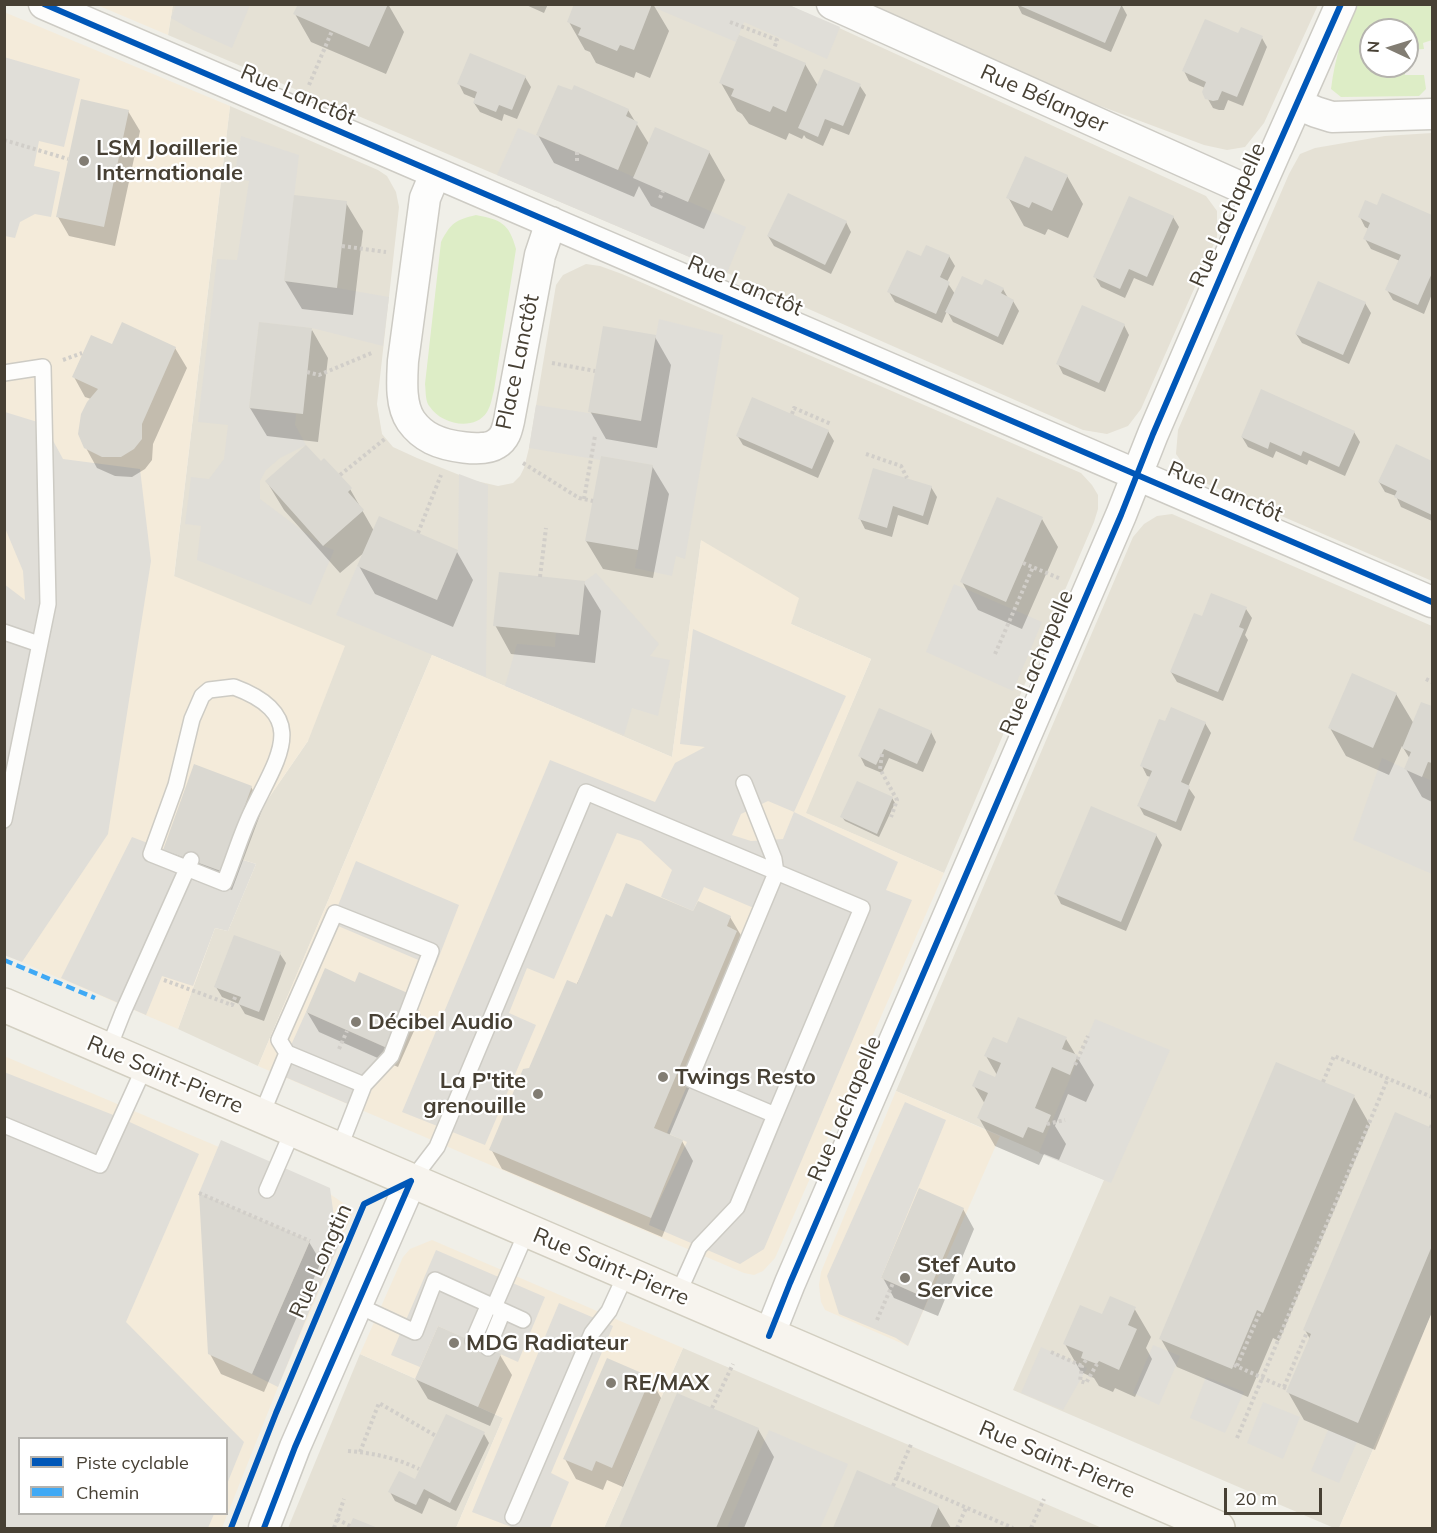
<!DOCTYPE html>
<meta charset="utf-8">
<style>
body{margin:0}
#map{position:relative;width:1437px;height:1533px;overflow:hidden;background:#f0efe8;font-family:Mulish,sans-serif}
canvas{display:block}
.frame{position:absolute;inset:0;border:6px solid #474034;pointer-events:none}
.legend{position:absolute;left:18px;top:1437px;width:210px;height:78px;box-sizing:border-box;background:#fff;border:2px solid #b5b3ae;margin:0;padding:8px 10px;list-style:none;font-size:18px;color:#474034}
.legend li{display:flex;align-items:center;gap:12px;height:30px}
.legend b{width:30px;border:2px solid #b5b3ae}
.north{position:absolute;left:1359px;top:18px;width:60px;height:60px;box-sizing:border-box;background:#fff;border:2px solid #b5b3ae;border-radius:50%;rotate:274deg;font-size:16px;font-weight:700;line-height:24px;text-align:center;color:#474034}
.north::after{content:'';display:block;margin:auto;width:21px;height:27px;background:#827d73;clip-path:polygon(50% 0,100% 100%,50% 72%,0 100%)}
.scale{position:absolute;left:1224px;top:1488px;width:98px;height:27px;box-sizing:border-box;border:3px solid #474034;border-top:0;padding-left:8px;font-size:18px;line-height:21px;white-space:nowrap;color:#474034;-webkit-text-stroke:4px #fff;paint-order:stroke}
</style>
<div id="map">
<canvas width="1437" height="1533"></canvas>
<div class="frame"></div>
<ul class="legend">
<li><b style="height:8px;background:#0057b8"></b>Piste cyclable</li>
<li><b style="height:8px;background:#3fa9f5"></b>Chemin</li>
</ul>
<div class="north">N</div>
<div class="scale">20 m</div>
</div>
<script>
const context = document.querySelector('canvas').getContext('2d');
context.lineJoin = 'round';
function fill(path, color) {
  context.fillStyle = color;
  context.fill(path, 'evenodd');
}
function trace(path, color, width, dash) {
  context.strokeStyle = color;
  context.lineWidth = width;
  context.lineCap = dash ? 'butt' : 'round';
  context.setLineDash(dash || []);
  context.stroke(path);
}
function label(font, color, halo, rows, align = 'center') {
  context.font = font + ' Mulish,sans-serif';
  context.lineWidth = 4.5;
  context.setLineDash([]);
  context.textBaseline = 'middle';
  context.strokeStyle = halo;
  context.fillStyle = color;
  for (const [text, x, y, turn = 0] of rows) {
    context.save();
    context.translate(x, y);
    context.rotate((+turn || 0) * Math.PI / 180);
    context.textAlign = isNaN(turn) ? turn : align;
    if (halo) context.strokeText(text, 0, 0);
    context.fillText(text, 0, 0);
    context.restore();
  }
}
fill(new Path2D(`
 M173,4L789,5L1206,196L1217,211V237L1141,409L1128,426L1107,434L1083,430L727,273L168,35Z
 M870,5H1318L1264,123L1245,147L1227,150L1204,145L1079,98Z
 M230,106L378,170L387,176L396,192L399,207L377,404L382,434L393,447L417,458L472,480L498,486L513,483L520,476L524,468L529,448L556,285L563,275L586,264L600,266L622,274L1081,473L1092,485L1098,495V509L1094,522L944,873L805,813L871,659L791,624L701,541L672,757L432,655L258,1066L178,1029L215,928L228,931L256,864L240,859L259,812L308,741L174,577Z
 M1432,133V581L1205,483L1188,471L1176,454L1178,430L1289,174L1300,154L1315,148L1385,136Z
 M1172,514L1432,626V1313L1339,1528H1334L1013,1390L1104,1180L896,1091L1133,537L1144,524L1157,516Z
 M683,1348L1102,1528H604Z
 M360,1354L503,1418L456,1528H288Z`), '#e5e1d5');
fill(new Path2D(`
 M97,5H173L168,35Z
 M4,12L230,106L174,576L345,646L308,741L259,812L241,859L256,864L228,931L215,928L178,1029L5,955Z
 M701,540L799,598L791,624L871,659L806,813L944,873L775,1258L763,1271L754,1275L744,1273L258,1066L432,655L672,757Z
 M4,1056L330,1194L346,1205L352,1215L278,1387L222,1528H5ZM20,1438H226V1514H20Z
 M896,1091L1000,1136L908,1346L825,1310L821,1302L819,1285L821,1272Z
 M432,1240L683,1348L604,1528H456L503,1418L360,1354L403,1257L410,1249Z
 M1432,1313V1528H1339Z`), '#f4ebda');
fill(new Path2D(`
 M1356,5H1432V40L1423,43L1424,49L1407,50V30H1371V66H1404L1405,75H1424L1426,89L1419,96L1341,97L1331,89C1335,58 1343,32 1356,5Z
 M476,215C501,220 509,223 516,249L494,390C492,397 491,406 487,412C474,432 441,424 430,407C425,402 426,392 425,384L441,242C451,223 455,220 476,215Z`), '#ddedc6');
fill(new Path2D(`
 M657,4L789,5L840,27L827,59L744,22L736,42L655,8Z
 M176,5V4L250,5L232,48L194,31L171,18Z
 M4,57L80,79L64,147L39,141L34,166L60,172L51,217L35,214L20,222L15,238L5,236Z
 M518,128L618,170L746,227L727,273L497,175Z
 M241,136L299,155L284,281L337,288L389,297L383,346L312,328L259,322L249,408L296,414L295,425L306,445L280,458L266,470L260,481V499L323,546L334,550L311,605L197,560L201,526L185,524L191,477L209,479L224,459L228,425L198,422L217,259L237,260L249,181L234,178Z
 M659,319L723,335L685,559L676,556L672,576L635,568L653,465L601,456L600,460L529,448L536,405L641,421Z
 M5,412L44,424L63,459L140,469L151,561L108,834L22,962L4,955V584L25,600L23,571L5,528Z
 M459,474L488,485L486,677L336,615L357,566L437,600L458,550Z
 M596,573L659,644L650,656L670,660L658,716L632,708L624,735L505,686L517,644L555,647L556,633L579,635L585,581Z
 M954,584L1042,622L1013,691L926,652Z
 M693,629L846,696L794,812L898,862L886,890L912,900L764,1249L740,1264L649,1225L651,1218L687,1142L667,1133L761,911L704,887L693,911L661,897L672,870L641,841L617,833L554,979L527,968L509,1013L536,1025L485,1145L402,1112L550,760L655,802L675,763L705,747L680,744ZM768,801L794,812L783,839L751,841L732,835L741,814Z
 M1382,758L1432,781V874L1353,840Z
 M132,837L221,871L240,859L256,864L228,931L215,928L193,986L162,976L146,1015L61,978Z
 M356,861L459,905L435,967L331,923Z
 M306,1012L387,1048L362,1110L278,1074Z
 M1095,1019L1170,1050L1111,1183L1039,1153Z
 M4,1072L121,1118L199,1154L126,1322L244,1442L227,1484L226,1438H20V1514H214L208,1528H5Z
 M905,1102L946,1120L881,1278L928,1299L908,1346L896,1338L839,1314L827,1276Z
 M221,1140L330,1188L336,1232L343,1236L311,1307L278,1387L252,1374L310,1241L199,1193Z
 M436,1250L545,1297L518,1362L438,1326L420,1367L391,1355Z
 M559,1303L613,1326L551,1473L569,1482L550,1528H514L472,1512Z
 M1153,1345L1180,1356L1159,1405L1133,1393Z
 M1041,1347L1087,1368L1063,1410L1021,1393Z
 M1206,1377L1244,1392L1225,1433L1190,1418Z
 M1263,1402L1300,1417L1283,1459L1247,1443Z
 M769,1430L848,1464L820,1528H727Z
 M1328,1430L1357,1442L1339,1483L1311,1471Z`), '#e0ded8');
fill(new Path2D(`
 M299,4H388L404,32L386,74L311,42L295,14Z
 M524,4H548L544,13Z
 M576,4H653L669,31L650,78L636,72L634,78L596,63L590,52L585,50L569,22Z
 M1017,4H1121L1127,15L1111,52L1022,14Z
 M1239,35L1262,38L1267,47L1243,106L1228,100L1224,110H1219L1213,108L1204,92L1205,88L1189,81L1184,71Z
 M805,64L818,86H860L866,95L849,135L831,128L823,146L806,138L804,135L802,139L789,133L786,140L749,124L742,114L737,111L721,83Z
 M525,77L531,87L517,119L504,114L502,121L480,112L474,103L476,99L464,94L459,84Z
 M628,110L649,144L709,152L725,180L704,229L651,206L639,186L634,197L554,163L538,135Z
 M128,111L140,131L115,246L69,236L58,217Z
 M1067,176L1083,204L1068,238L1048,229L1045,235L1024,226L1008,197Z
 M1383,195L1432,216V294L1424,314L1393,300L1387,290L1400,261L1371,249L1365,239L1369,229L1365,227L1360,217L1377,207Z
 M346,203L363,231L353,315L302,309L285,281Z
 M1173,217L1179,227L1153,286L1134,278L1125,298L1101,287L1095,277Z
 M846,222L851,232L831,274L774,246L768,236Z
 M949,256L955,266L947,282L955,294L983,287L1003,289L1008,298L1013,301L1019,311L1003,345L953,322L947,311L942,323L895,302L889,292L921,258Z
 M1365,303L1371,313L1349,364L1302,343L1296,334Z
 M1124,325L1129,335L1105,392L1063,374L1058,364Z
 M312,330L328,358L318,442L267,436L250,408Z
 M655,337L671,365L657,448L606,439L590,411Z
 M113,346L175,348L187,368L153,444L152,460L145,469L132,477L115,476L97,468L86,448L91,399L85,397L74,377Z
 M828,431L834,441L818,478L743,445L737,435Z
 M1354,432L1360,442L1345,476L1309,460L1307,465L1276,451L1273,458L1248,447L1242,437Z
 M1396,446L1432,462V521L1401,507L1396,496L1385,492L1379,482Z
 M652,466L669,494L653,578L603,569L586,541Z
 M267,482L350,489L374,531L457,552L473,580L453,627L375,594L359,566L366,551L340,573L284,510Z
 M931,487L937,497L928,525L898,515L892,537L865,529L860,519Z
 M1042,519L1058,547L1022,629L978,610L962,582Z
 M584,583L601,611L595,663L511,654L495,625Z
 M1246,609L1252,618L1245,635L1248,640L1223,701L1177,682L1171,672L1203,618Z
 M1396,694L1414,724L1422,704L1432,708V802L1422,797L1406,769L1410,759L1402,746L1389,775L1346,756L1330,728Z
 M1166,723H1205L1211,733L1188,787L1195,797L1181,831L1144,815L1139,806L1151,777L1147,776L1142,766Z
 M931,732L936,742L923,772L889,758L882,773L865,766L860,756Z
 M251,787L263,807L232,890L176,869L165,849Z
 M892,798L895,803L879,837L845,821L842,817Z
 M1156,835L1162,845L1126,931L1061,904L1056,894Z
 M730,917L742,937L747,951L669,1136L682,1141L693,1161L662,1237L502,1169L491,1149L530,1070L612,919Z
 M280,954L286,963L264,1021L245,1014L239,1004L222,997L216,987Z
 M356,984L409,995L421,1015L398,1067L319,1032L307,1012Z
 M1066,1039L1094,1085L1086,1102L1068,1094L1055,1126L1066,1144L1059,1160L1044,1154L1039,1165L995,1146L979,1118L985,1104L974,1086L996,1079L997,1075L986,1056L1008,1045Z
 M1354,1097L1370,1125L1279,1341L1273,1338L1248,1397L1177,1367L1161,1339Z
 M1396,1114L1432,1130V1312L1375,1450L1304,1420L1288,1392L1310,1339L1305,1330Z
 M963,1209L974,1229L938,1316L894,1298L883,1278Z
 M309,1242L321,1262L264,1392L221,1374L210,1354Z
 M1134,1308L1151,1337L1146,1348L1152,1359L1135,1397L1115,1388L1113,1392L1099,1386L1094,1378L1081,1372L1065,1344L1102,1316Z
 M500,1355L512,1375L490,1426L428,1399L416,1379Z
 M650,1378L661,1398L623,1487L607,1480L603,1490L576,1479L565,1459Z
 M678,1395L758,1429L774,1457L744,1528H621Z
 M484,1434L489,1443L456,1511L429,1498L422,1514L395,1501L390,1492L416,1481Z
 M858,1472L938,1507L951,1528H834Z`), '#0003');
fill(new Path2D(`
 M298,4H388L369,47L293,14Z
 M574,4H652L634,50L620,45L617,51L578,35L581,28L567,22Z
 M1016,4H1122L1105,43Z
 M1205,19L1238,33L1241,27L1263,36L1237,97L1222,91L1218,100L1213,101L1205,99L1202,92L1206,82L1182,71Z
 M739,35L806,63L786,112L773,106L770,112L731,96L734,89L719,83Z
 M470,53L526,76L512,110L499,105L496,112L473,103L477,92L457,84Z
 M824,69L861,84L843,126L825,119L818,137L798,128Z
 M558,85L572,90L574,85L629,109L626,116L638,122L618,170L536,135Z
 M81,99L129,110L104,227L56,217Z
 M655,127L710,151L688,202L633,178Z
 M1025,156L1068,175L1052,211L1032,202L1029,208L1006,198Z
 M788,193L847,221L825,265L767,236Z
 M1382,193L1432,215V273L1418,305L1385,290L1401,255L1363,239L1370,223L1358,217L1365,200L1377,205Z
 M294,195L347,201L337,288L284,281Z
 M1129,196L1174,216L1147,277L1129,269L1120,289L1093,277Z
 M926,245L950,255L940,277L950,282L936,314L887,292L907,250L921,256Z
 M962,276L982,285L985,279L1004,288L1001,293L1014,300L998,337L945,312Z
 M1318,281L1366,302L1343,355L1295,334Z
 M1082,305L1125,324L1099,383L1056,364Z
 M122,322L176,347L142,424V439L134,449L121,457H102L84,448L78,434L81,414L87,402L98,389L72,377L91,335L112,344Z
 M259,322L312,328L303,414L249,408Z
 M603,326L656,335L641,421L588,412Z
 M1261,389L1355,431L1339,467L1303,451L1301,456L1270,442L1268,449L1241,437Z
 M752,397L829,430L812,469L736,436Z
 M1396,444L1432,461V515L1394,497L1397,491L1378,482Z
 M306,445L321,461L324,458L340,475L352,488L348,492L364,510L323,546L265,481Z
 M601,456L653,465L638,550L585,541Z
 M873,468L932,486L923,516L893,506L887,528L858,519Z
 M997,497L1043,517L1006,602L960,582Z
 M379,516L458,550L437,600L357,566Z
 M499,572L585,581L579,635L493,626Z
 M1211,593L1247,607L1239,627L1244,629L1218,692L1170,672L1194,613L1202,616Z
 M1352,673L1397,693L1373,748L1328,728Z
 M1421,702L1432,706V763L1428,762L1422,777L1404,769L1411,752L1402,748Z
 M1171,707L1206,722L1181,782L1190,786L1176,822L1137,806L1152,771L1140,766L1159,719L1165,721Z
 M879,708L932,731L917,764L884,749L876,765L858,756Z
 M194,764L252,786L221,871L163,850Z
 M857,781L893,797L877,834L840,817Z
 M1091,806L1157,834L1121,922L1054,894Z
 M626,883L693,911L698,901L731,916L727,926L737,931L654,1128L683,1140L651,1218L489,1150L523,1069L529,1068L567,980L577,984L606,914L612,917Z
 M234,935L281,952L259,1012L238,1004L241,997L214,987Z
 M325,968L355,982L359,972L410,994L387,1048L306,1012Z
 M1018,1017L1067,1037L1062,1049L1078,1055L1070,1075L1052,1067L1035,1108L1051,1115L1043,1133L1028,1127L1023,1138L977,1118L988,1093L972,1086L979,1070L995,1077L1001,1063L984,1056L993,1037L1007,1043Z
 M1276,1062L1355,1095L1263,1313L1257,1310L1232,1369L1159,1339Z
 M1395,1112L1432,1128V1246L1358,1423L1286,1392L1311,1334L1303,1330Z
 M919,1188L964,1208L926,1298L881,1278Z
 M199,1193L310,1241L252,1374L208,1354Z
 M1110,1296L1136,1307L1128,1325L1137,1329L1119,1370L1099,1361L1097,1364L1081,1358L1083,1352L1063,1344L1080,1305L1102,1314Z
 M438,1326L501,1354L478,1407L415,1379Z
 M607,1358L651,1377L612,1468L596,1461L592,1471L563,1459Z
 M677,1393L759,1428L716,1528H619Z
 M446,1414L485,1432L450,1503L424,1489L416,1505L388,1492L399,1471L415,1479Z
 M857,1470L939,1506L930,1528H833Z
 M353,1518L378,1528H349Z`), '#dad8d1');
const service = new Path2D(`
 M4,373L43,367L48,604L4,820
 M4,632L39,644
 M234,687C310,715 279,756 253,809C241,833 234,859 224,883L151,854L176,785L192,719L202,696L209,690Z
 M108,1050L123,1012L191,860
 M287,1053L279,1040L335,913L431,951L391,1056L364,1085
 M261,1116L287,1053L364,1085L339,1149
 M4,1125L100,1165L145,1066
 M411,1181L437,1147L586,792L862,908L775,1115
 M267,1190L293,1130
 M677,1296L699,1247L737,1207L775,1115L690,1079L776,873L774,859L744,783
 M357,1305L415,1332L435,1280L523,1320
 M494,1307L527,1231
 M473,1341L489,1304
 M488,1348L503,1311
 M513,1517L592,1333L609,1311L626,1274`);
const minor = new Path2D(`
 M44,4L1432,602
 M832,4L1256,194
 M1297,104L1316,112L1332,117L1432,114
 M435,174L425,198L403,361C402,380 400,405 411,421C416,428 424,435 432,439C446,446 483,453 496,444C505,439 507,430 509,421L540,255L551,222
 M769,1336L790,1283L1121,515L1153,434L1239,234L1341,4
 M264,1528L295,1447L411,1181`);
const secondary = new Path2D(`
 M4,1005L1218,1528`);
trace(service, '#cdcbc4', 18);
trace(minor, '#cdcbc4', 33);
trace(secondary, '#d2cec0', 36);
trace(new Path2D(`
 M730,22L777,40L774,49
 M309,85L332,31
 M4,140L68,159
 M577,152V163
 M660,198L663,191
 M342,246L386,252
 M63,360L82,353
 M552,363L595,371
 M307,372L319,375L374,352
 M792,414L794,408L831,424
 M866,454L901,466L907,478
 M523,463L579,498L593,501
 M340,475L386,438
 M584,499L595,436
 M418,533L441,475
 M1023,563L1061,579
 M540,577L546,528
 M995,654L1033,567
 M1426,679L1432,682
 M882,754L880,769L897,800L891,817
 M164,980L232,1005L236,995
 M339,1049L347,1031
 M1075,1065L1088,1036
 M492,1076L516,1086
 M1323,1082L1334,1056L1432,1097
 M1047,1124L1065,1120
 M1431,1128L1432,1124
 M199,1193L310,1241
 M877,1320L893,1283
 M1051,1352L1082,1366
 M1086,1360L1082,1366L1080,1381L1086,1383L1097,1364
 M1234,1365L1287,1389
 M1237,1366L1260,1312
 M1284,1387L1307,1332
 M712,1408L733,1364
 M1237,1438L1388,1078
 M348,1451C374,1453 396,1458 419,1469
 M360,1452L379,1403L436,1436
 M896,1477L1013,1528
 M893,1486L912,1442
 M337,1519L350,1526
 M334,1528L344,1499
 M957,1528L966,1508
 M1031,1528L1044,1499`), '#d1cec9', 4, [3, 3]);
trace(service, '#fdfdfc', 15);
trace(minor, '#fdfdfc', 30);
trace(secondary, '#f7f4ee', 33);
trace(new Path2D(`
 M4,960L95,998`), '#3fa9f5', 4.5, [9, 4.5]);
trace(new Path2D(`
 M44,4L1432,602
 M769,1336L790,1283L1121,515L1153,434L1239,234L1341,4
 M231,1528L276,1413L364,1204L411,1181
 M264,1528L295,1447L411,1181`), '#0057b8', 6);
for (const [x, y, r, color] of [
 [84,161,6,"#827d73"],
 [356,1022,6,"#827d73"],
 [663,1077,6,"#827d73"],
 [538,1094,6,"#827d73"],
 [905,1278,6,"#827d73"],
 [454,1343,6,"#827d73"],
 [611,1383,6,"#827d73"]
]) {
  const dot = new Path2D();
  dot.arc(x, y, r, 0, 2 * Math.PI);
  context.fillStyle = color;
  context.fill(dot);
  trace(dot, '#fff', 2);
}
label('22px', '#474034', '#fff', [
 ["Rue Lanctôt",298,95,23],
 ["Rue Bélanger",1044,99,24],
 ["Rue Lachapelle",1228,215,-66],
 ["Rue Lanctôt",745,286,23],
 ["Place Lanctôt",518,362,-78],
 ["Rue Lanctôt",1225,492,23],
 ["Rue Lachapelle",1037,663,-67],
 ["Rue Saint-Pierre",165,1075,23],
 ["Rue Lachapelle",845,1109,-67],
 ["Rue Longtin",321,1261,-66],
 ["Rue Saint-Pierre",611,1267,23],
 ["Rue Saint-Pierre",1057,1460,23]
]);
label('bold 22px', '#474034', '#fff', [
 ["LSM Joaillerie",96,148],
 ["Internationale",96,173],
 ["Décibel Audio",368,1022],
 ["Twings Resto",675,1077],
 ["La P'tite",526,1081,"right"],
 ["grenouille",526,1106,"right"],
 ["Stef Auto",917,1265],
 ["Service",917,1290],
 ["MDG Radiateur",466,1343],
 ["RE/MAX",623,1383]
], 'left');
</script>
